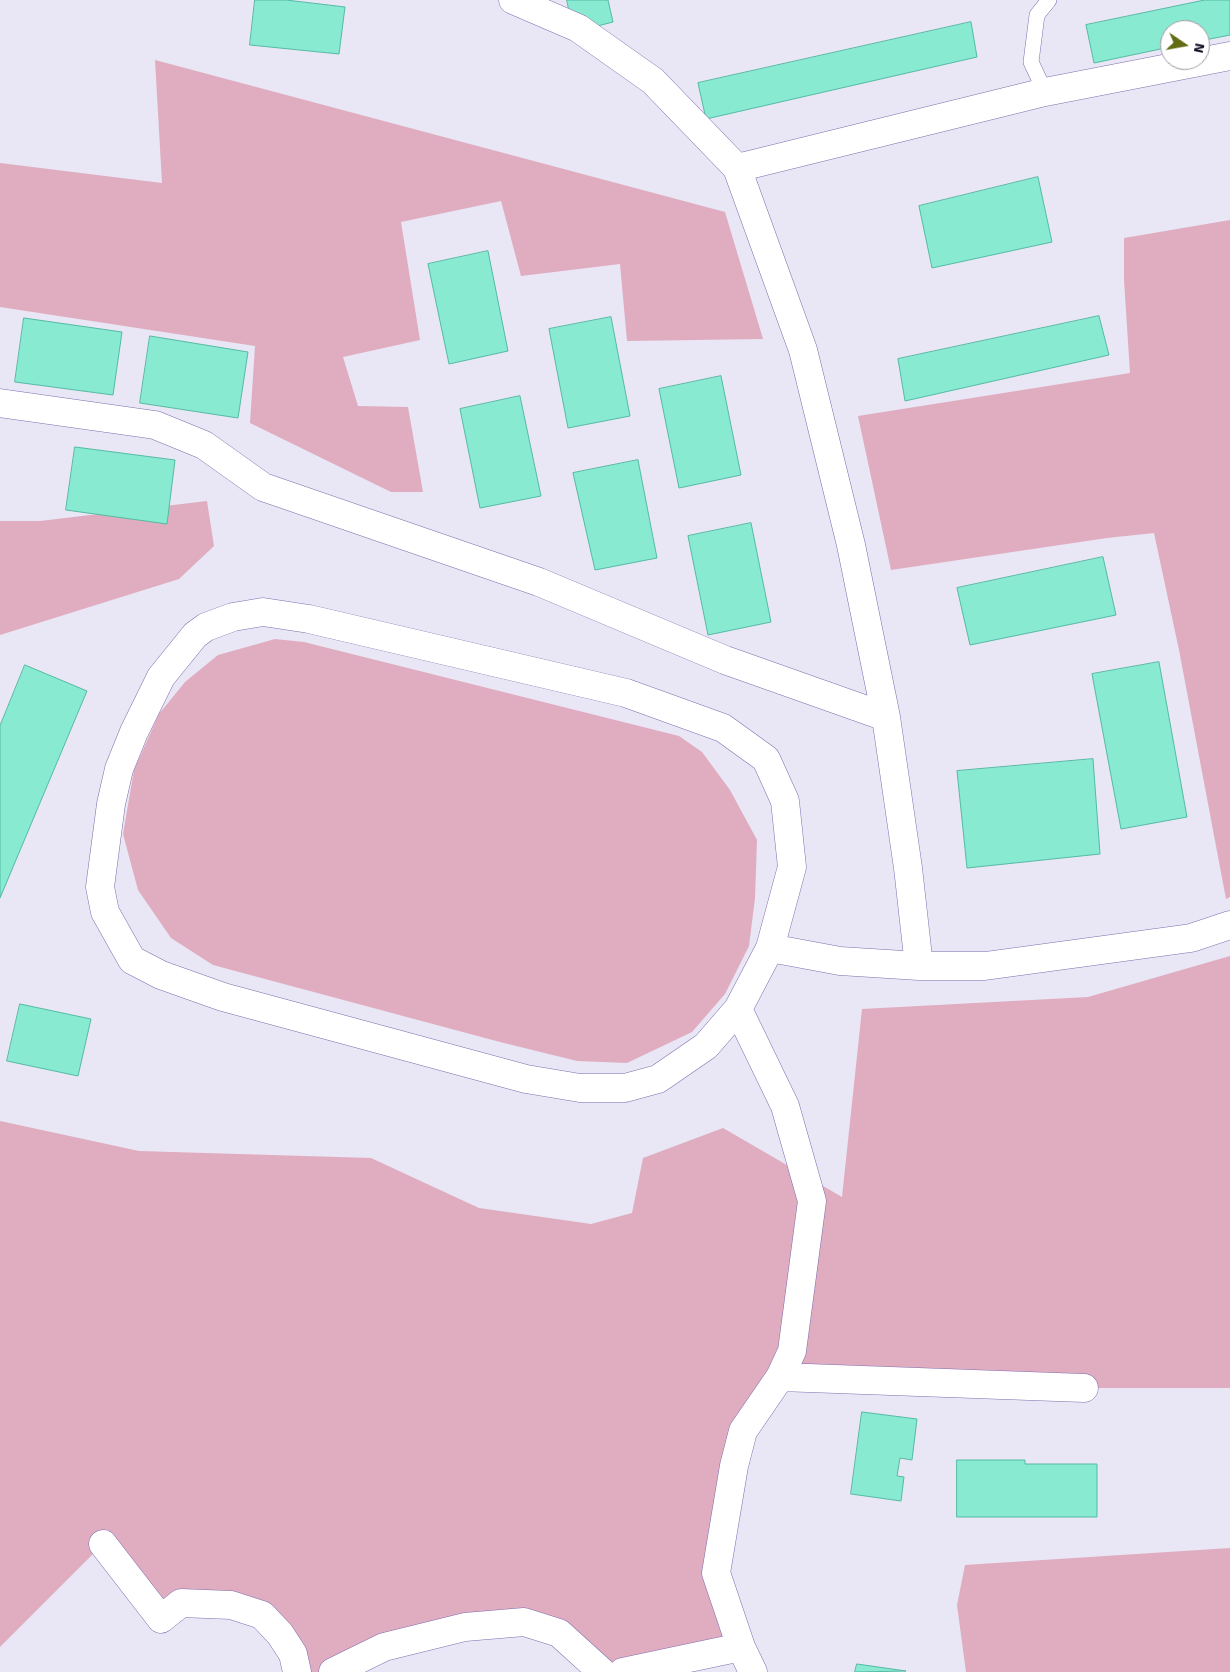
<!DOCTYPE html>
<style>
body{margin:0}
#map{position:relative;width:1230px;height:1672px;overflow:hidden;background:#e9e6f5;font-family:Signika,sans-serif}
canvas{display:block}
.north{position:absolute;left:1160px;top:20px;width:50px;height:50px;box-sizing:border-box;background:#fff;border:1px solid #9f9ba5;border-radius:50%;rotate:102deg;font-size:14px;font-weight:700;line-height:20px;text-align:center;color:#0e061e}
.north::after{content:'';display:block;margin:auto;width:18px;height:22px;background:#636c13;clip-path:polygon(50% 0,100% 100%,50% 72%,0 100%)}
</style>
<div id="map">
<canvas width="1230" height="1672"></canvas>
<div class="north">N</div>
</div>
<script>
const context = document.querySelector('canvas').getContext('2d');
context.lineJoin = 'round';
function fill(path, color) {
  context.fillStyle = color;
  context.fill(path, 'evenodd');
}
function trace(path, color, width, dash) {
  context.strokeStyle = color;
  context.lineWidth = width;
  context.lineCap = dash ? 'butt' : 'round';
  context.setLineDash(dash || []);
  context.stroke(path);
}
fill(new Path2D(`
 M155,60L725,212L763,339L627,341L620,264L521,276L501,201L401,222L420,340L343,357L358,406L408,407L423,492H391L250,423L255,346L0,307V163L162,183Z
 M1230,220V897L1226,899L1179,650L1154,533L1107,538L891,570L858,416L1130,373L1124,280V238Z
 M207,501L214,546L179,579L0,635V521H40Z
 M275,639L304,642L679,736L702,752L730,790L757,840L755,898L749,946L725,994L692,1032L627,1063L577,1061L500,1042L213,965L171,938L138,890L123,834L134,770L159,714L185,682L218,655Z
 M1230,956V1388H1084L780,1377L766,1397L716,1573L741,1647L623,1672L524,1622L333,1672H297L293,1654L231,1605L161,1619L103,1544L0,1647V1121L139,1151L371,1158L479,1208L591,1224L632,1213L643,1158L723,1128L842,1197L862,1009L1088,997Z
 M1230,1548V1672H966L957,1605L965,1565Z`), '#dfadbf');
const building = new Path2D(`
 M255,0H286L345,7L339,54L250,45Z
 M567,0H608L613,22L574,32Z
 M1205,0H1230V35L1200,41V30H1170V47L1094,63L1086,25Z
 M971,22L977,57L706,119L698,83Z
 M1038,177L1052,242L932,268L919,206Z
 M488,251L508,351L449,364L428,264Z
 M1099,316L1109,355L905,401L898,359Z
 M611,317L630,416L568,428L549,329Z
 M24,318L122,332L113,395L15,382Z
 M150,336L248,352L238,418L140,403Z
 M721,376L741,475L679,488L659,389Z
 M520,396L541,496L480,508L460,409Z
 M75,447L175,460L167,524L66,510Z
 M638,460L657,558L595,570L573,473Z
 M751,523L771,622L708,635L688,536Z
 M1103,557L1116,615L970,645L957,588Z
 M1159,662L1187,817L1121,829L1092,674Z
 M25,665L87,691L0,898V726Z
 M1093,759L1100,854L967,868L957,771Z
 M20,1004L91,1019L78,1076L7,1061Z
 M862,1412L917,1419L912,1460L900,1458L897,1476L904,1477L901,1501L851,1494Z
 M957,1460H1025V1464H1097V1517H957Z
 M857,1664L906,1671L855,1672Z`);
fill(building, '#87ead1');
trace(building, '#55baa3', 1);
const lane = new Path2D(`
 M1045,92L1031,62L1037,15L1049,0`);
const street = new Path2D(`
 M513,0L578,28L653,81L737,168L803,350L851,545L886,717L908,868L919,966
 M737,168L1045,92L1230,56
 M0,403L155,425L204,445L263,487L539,582L725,660L886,717
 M770,948L738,1009L706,1046L658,1079L625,1088H580L526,1079L223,997L161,975L132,960L105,912L100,887L111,804L119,769L134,732L161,677L195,635L206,627L233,617L263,612L309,619L626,693L723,728L766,759L785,801L792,867L770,948L840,961L919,966H985L1191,938L1230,925
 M738,1009L785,1106L812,1201L792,1351L780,1377L743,1431L734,1466L716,1573L741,1647L753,1672
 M780,1377L1084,1388
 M103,1544L161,1619L181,1603L231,1605L262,1615L280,1634L293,1654L297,1672
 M333,1672L384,1647L465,1627L524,1622L559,1633L602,1672
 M623,1672L741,1647`);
trace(lane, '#806daf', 16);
trace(street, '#806daf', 29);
trace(lane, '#fff', 15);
trace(street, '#fff', 28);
</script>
